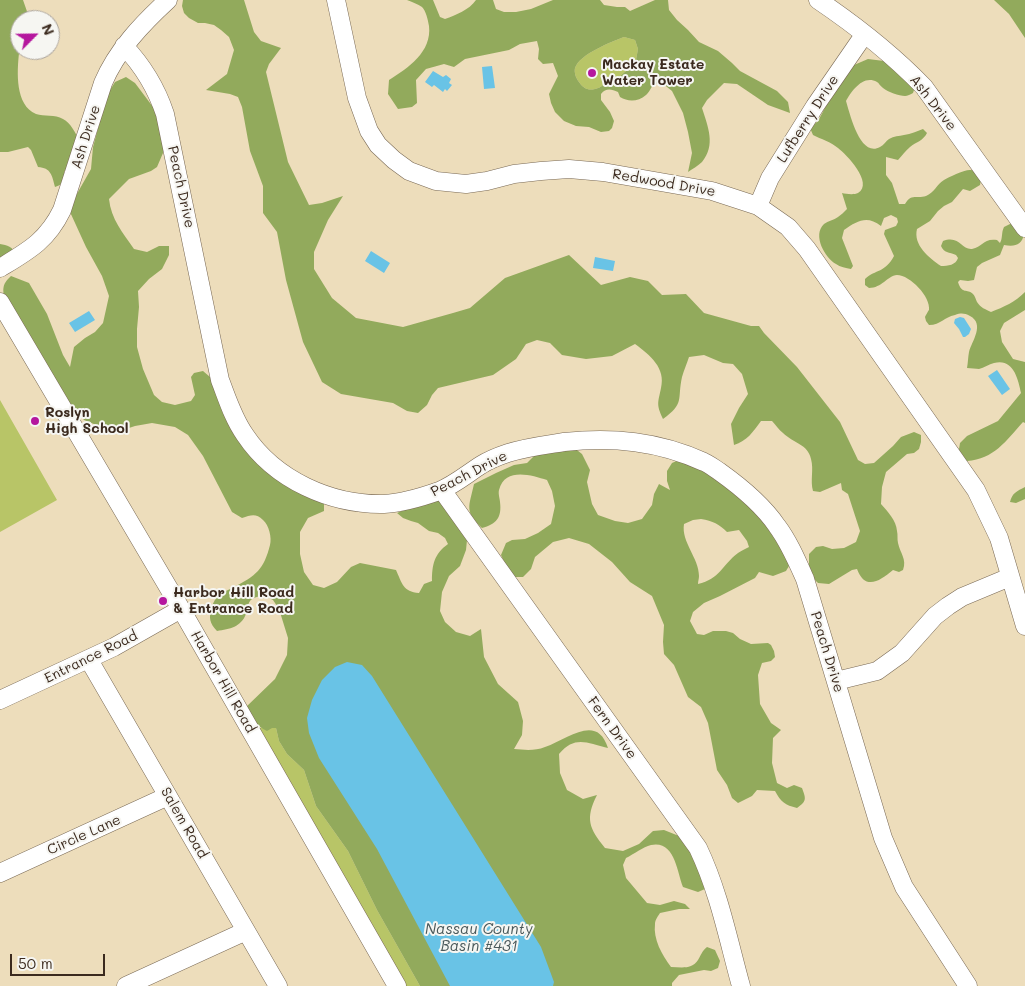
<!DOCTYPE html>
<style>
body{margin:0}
#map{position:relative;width:1025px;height:986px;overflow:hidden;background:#edddbb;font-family:Mali,sans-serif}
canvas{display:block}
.north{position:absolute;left:10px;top:10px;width:50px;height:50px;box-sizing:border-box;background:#f6f6f2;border:1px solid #aba49d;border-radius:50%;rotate:67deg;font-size:14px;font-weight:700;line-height:20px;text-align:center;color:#3b2a1e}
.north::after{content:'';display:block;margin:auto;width:18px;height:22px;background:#b5179e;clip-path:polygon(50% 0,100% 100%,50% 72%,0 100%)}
.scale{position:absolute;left:10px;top:954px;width:95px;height:22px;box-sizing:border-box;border:2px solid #3b2a1e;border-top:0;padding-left:6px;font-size:15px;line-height:18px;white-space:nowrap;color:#3b2a1e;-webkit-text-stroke:4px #f6f6f2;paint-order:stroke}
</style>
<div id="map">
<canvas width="1025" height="986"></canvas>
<div class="north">N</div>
<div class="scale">50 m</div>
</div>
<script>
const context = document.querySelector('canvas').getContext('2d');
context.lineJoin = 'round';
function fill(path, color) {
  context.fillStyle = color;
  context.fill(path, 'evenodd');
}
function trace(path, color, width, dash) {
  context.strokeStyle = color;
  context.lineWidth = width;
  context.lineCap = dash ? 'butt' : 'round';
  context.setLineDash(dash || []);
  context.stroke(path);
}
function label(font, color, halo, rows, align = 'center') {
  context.font = font + ' Mali,sans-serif';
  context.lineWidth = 4;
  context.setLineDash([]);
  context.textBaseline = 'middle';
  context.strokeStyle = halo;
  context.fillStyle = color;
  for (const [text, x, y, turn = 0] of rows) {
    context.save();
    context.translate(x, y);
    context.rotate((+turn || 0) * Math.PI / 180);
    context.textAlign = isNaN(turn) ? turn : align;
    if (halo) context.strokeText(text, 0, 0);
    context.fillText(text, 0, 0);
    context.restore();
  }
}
fill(new Path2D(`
 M624,37L635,40L638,49L635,65C628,69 625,72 619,77C615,80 610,81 605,83C602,86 600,88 595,89C588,91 583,88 579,82C576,78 574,73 575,68C580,54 611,42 624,37Z
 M0,400L57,500L0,532Z
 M248,705L245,708L260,728H276L279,741L287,754L304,770L316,806L348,851L377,910L420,986H397L240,710Z`), '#b8c567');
fill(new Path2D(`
 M0,0H23L30,20H20V43L14,46L19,53C17,72 15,105 36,114C44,117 55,114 63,119C71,123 75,133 80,141L69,165L64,172V178L60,185L55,187C52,175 51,168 38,167L31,150L28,147L8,152H0Z
 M183,0H244L254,32L261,41L281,48L269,64L266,72L288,162L309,205L322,203L343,196L328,220L314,252V269L332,298L356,318L403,327L453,313L470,308L505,278L569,255L601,285L630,277L648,281L662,295L686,294L704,313L751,326H759L764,333L797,367L840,422L858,460L865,464L874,463L893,446L901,437L914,432L921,435V442L919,449L914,453L907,454L886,472L882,487L881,504C888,512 896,520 897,531C898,535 897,539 898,543C900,553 907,559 903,570L899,572L893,570C880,581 865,591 857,569L852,570L829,584L818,583L811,576L809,566V554L816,547L823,546L832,549L844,548L856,542L860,531L848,494L842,490L841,483L820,492L813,491C810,480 814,470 811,459C808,444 793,443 783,433C779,430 776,425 772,421H761C753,432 747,441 734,445L731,424L739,408L748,394L742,374L733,364L723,363L704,355L689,357C687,363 684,370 682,377C677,400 685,403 663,419C656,404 658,403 661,388C666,368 650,355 635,344L612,356L586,359L562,355L550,343L537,340L526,344L516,359L493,375L438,388L432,395L427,405L418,413L407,411L393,403L341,394L322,382L303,342L286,280L277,232L263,213V186L250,151L242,107L238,97L230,94L206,90L227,74L234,50L229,37L221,30L214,25L205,23H198L189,18L184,13L182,6Z
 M407,0H433L440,17L445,19C456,15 469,10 476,0H493L496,9L504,12H516L531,9L553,0H600L604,5L617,7H625L630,11L655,0H668L669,10L677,20L688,30L699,42L718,51L732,63L740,71L777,91L788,102L790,113L768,105L737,84L724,83L707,100L702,108C708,127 716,145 702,162C698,166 692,169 688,172L692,153L688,132L683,113L672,91L662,83L654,84C651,87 649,93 646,95C638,102 628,102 620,97L618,92C611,89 606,88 601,94V100L610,112L614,121L612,128L609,131L601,132L589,127L576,126L564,121L555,112L551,103L549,94L558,76L553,63L543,64L538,59L539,49L537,41L520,44L509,50L465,59L454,67L444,64L426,69L416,80L417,103L412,107L398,109L388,94L389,80C408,68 432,52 429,26C428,20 426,11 422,7C418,4 412,2 407,0ZM624,37L635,40L638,49L635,65C628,69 625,72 619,77C615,80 610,81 605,83C602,86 600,88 595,89C588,91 583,88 579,82C576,78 574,73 575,68C580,54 611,42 624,37Z
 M994,0H1025V38L1009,14Z
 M868,59C873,60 879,60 884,61C896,66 909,79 914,90L913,93C911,94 907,96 905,96C899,96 888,92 883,88C880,86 879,83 877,82C863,74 851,92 846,101C850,114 860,158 880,147C884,145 886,141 889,139C894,136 899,136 904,135C911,134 917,131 923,129L927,133C923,141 916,142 910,147C905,151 902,156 898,160L886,157V175L892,183L899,204H905C911,193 917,199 926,196C934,193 937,184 944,180C949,177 965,169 971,170C973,170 976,172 978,173L981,180L980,185L970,191L963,189L952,202L944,206L938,211L930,221L917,229C913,245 929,258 941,266C948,266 956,265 958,258L956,255C949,252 944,253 941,246L943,241C960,235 961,250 972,249C983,247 983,238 997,240L1000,243C1003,238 1001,233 1004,227L1012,223L1024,234C1022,245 1015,247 1004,245L1000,255L982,263L977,267L974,280L968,281L960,280L958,282C962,295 967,288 973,294C975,296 976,300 977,302C981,308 985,309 991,312C1004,307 1015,302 1025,292V310L1004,323L1000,331L1002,342L1013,359L1025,362V423L1023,422C1006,441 994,459 967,461L958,455L960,443L967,436L998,421L1021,393C1018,378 1013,358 994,363C989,364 984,368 979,369C976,369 971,368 967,368C968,363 968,357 969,352C972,341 985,324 970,316C964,313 961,313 955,315C944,317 941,325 929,325L926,321L925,317C925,317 928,311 929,310C931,297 910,275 897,275C887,276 882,288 869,288L865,285V279C876,269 885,273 894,256L884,234L885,230L896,226L898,222L897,218L891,215L884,218L881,226C867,215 857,221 844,230L842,238L853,266L851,269C846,268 840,267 836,264C825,258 812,235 824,224C828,221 834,220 838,217C841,215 844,212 847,209L842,193C846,194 854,195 858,193C874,183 846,154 838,148C831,142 821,139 813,135L810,128L818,121L834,91L854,65Z
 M126,77L135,83L156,111L163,137V153L157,167L151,171L129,179L109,199C111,219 123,233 134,249L147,252L159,246H169V255L162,269L149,279L138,291L139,307L137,329V347L143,369L154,395L162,402L175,405L191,401L195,395L191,377L194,373L203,371L210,377L219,392L231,418L321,499L324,504V511L308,518L300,532V554L304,572L313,585L324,588L337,582L351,567L360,563L396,570C402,583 403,592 419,593L424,584L432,581C432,565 434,554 448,544L445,538L438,533L429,531L418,523L411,521L403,518L397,513L427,500L437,499L445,502L463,529L467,540L466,550L460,566L449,576L442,592L440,611L445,622L456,632L470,636L481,629L484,657L498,684L518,702L523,721L522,735L514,749C525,750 535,751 545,747C568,739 597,713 608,748C587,743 575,735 559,754L560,773L567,790L583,799L597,795C585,819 589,828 605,848L623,851L639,844L653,831L664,830L679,836L695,851L705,889L698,892L683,887C677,872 675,840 651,845C643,847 634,854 626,858L623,865L626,878L647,903L660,905L674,901L685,904L690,909H679L660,913C658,916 655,920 655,924C653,939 662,955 671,967C680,967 692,970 698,960C701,955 702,951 707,947L715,950L720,961L718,968L711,971L704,970L679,975L672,983V986H420L377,910L348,851L316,806L304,770L287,754L279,741L276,728H272L267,731C258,727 251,718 244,711L245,708L275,679L287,655L288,638L279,609L273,600L263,595C260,596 255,597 252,599C247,603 248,609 246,614C241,627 230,629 217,631C210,624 208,617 212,607C212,606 214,601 215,600C219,594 228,590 234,587C256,576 264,569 270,545C272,538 269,525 263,520C256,513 251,515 242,518L232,512L203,456L188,435L175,427L152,423L135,426L123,430L106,429L84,420L69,402L5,302C3,290 1,285 11,276L29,283L47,314L63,355L70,367L74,347L85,338L95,332L103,323L109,296L102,276L86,247L70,212L74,199L91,169L93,147L107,95L115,82Z
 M0,244C7,245 13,247 16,254L0,267Z
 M573,447L582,454L590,470L587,482L592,504L598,515L615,521L628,523L642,519L652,505L654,494L659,484L670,490L667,481V471L672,463L681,459L693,461L744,496L784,550L789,566L786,571L773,576L759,572L755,578L720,596L704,603L693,612L690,621L697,634L704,635L713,631H726L733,633L740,639L751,644L768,643L771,645L774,651L775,657L771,661L762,663L758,675L760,704L771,723L781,730L773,738L772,763L777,783L787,788L794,785L802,788C806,799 807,801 797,808C785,805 781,802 775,791L757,790L752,796L738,803L732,798L727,785L717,770L708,723L701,707L688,697L674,665L664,654L663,642L664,625L652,596L630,582L612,562L589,544L569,538L553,542L535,557L531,569L523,577H514L507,568L501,555L506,543L512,540L525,539L538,533L551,524L555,506L552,491L547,480C531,475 505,467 499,490C498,494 500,499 500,502C502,518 496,524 482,528C464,511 469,507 474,484L496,473L514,465L527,463L534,456L545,449ZM701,519C713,521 719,524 727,532L739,530L747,541L749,547C745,549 741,551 738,553C722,565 720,579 698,584C698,581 699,579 699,576C699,558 681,542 684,524L693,520Z
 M1025,487V499L1016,503L1010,502C1012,493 1017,491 1025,487Z`), '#92aa5c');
fill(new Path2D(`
 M492,66L495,88L484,89L482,67Z
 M433,71L443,77L446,75L451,79L449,83L452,85L447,91L445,89L443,92L434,85L432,87L425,82Z
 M371,251L390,263L384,273L365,261Z
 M595,257L615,261L613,271L593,268Z
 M89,311L95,320L75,332L69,323Z
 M960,317L964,318L971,329L969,334L965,337H963L959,329L954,323L955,319Z
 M997,370L1010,389L1002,395L988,376Z
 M347,662L362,665L372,676L541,947L554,982L553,986H450L377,849L319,758L309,733L307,718L312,700L322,680L335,667Z`), '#69c3e6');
const minor = new Path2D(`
 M336,0L357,98L369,131L378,145L394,160L409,171L436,181L466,184L487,181L514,174L541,171L569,169L603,172L712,191L758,206L788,227L807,249L976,490L999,538L1025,626
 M818,0C855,25 893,55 924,87L1025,228
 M124,46C143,66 156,87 165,114L220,380C227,398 233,418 245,435C275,480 331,505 384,504C403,503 422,497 439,491C454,485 467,474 481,465C489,460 499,456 508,453C527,447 545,445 564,442C613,437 658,441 704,462C709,464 714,468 720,472C741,487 762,504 777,526C789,542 797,561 805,579L883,838L904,887L968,986
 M758,206L770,178L815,106L864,35
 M0,268C28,251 47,241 62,210L103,83C117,50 142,24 168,0
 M0,302L181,609L397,986
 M442,490L698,848C719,892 728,939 741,986
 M89,660L278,986
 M836,681L877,671L902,653L935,616L948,606L962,597L1010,577
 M0,700L114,647L181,609
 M0,873L168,796
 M126,986L246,931`);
trace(minor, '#796955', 19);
trace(minor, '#fff', 18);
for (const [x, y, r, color] of [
 [592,73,5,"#b5179e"],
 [35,421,5,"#b5179e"],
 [163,601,5,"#b5179e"]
]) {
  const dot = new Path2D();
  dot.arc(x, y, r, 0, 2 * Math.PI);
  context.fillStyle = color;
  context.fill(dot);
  trace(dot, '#f6f6f2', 2);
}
label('bold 14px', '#3b2a1e', '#f6f6f2', [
 ["Mackay Estate",602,65],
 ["Water Tower",602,81],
 ["Roslyn",45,413],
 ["High School",45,429],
 ["Harbor Hill Road",173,593],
 ["& Entrance Road",173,609]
], 'left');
label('14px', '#3b2a1e', '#f6f6f2', [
 ["Ash Drive",933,103,52],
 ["Lufberry Drive",808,119,-57],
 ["Ash Drive",86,137,-72],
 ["Redwood Drive",664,183,10],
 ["Peach Drive",181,187,78],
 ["Peach Drive",469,474,-27],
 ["Peach Drive",827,652,73],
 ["Entrance Road",91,657,-26],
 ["Harbor Hill Road",223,682,60],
 ["Fern Drive",612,728,54],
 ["Salem Road",184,823,60],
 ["Circle Lane",84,835,-24]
]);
label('italic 15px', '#49585a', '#f6f6f2', [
 ["Nassau County",479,929],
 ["Basin #431",479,946]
]);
</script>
